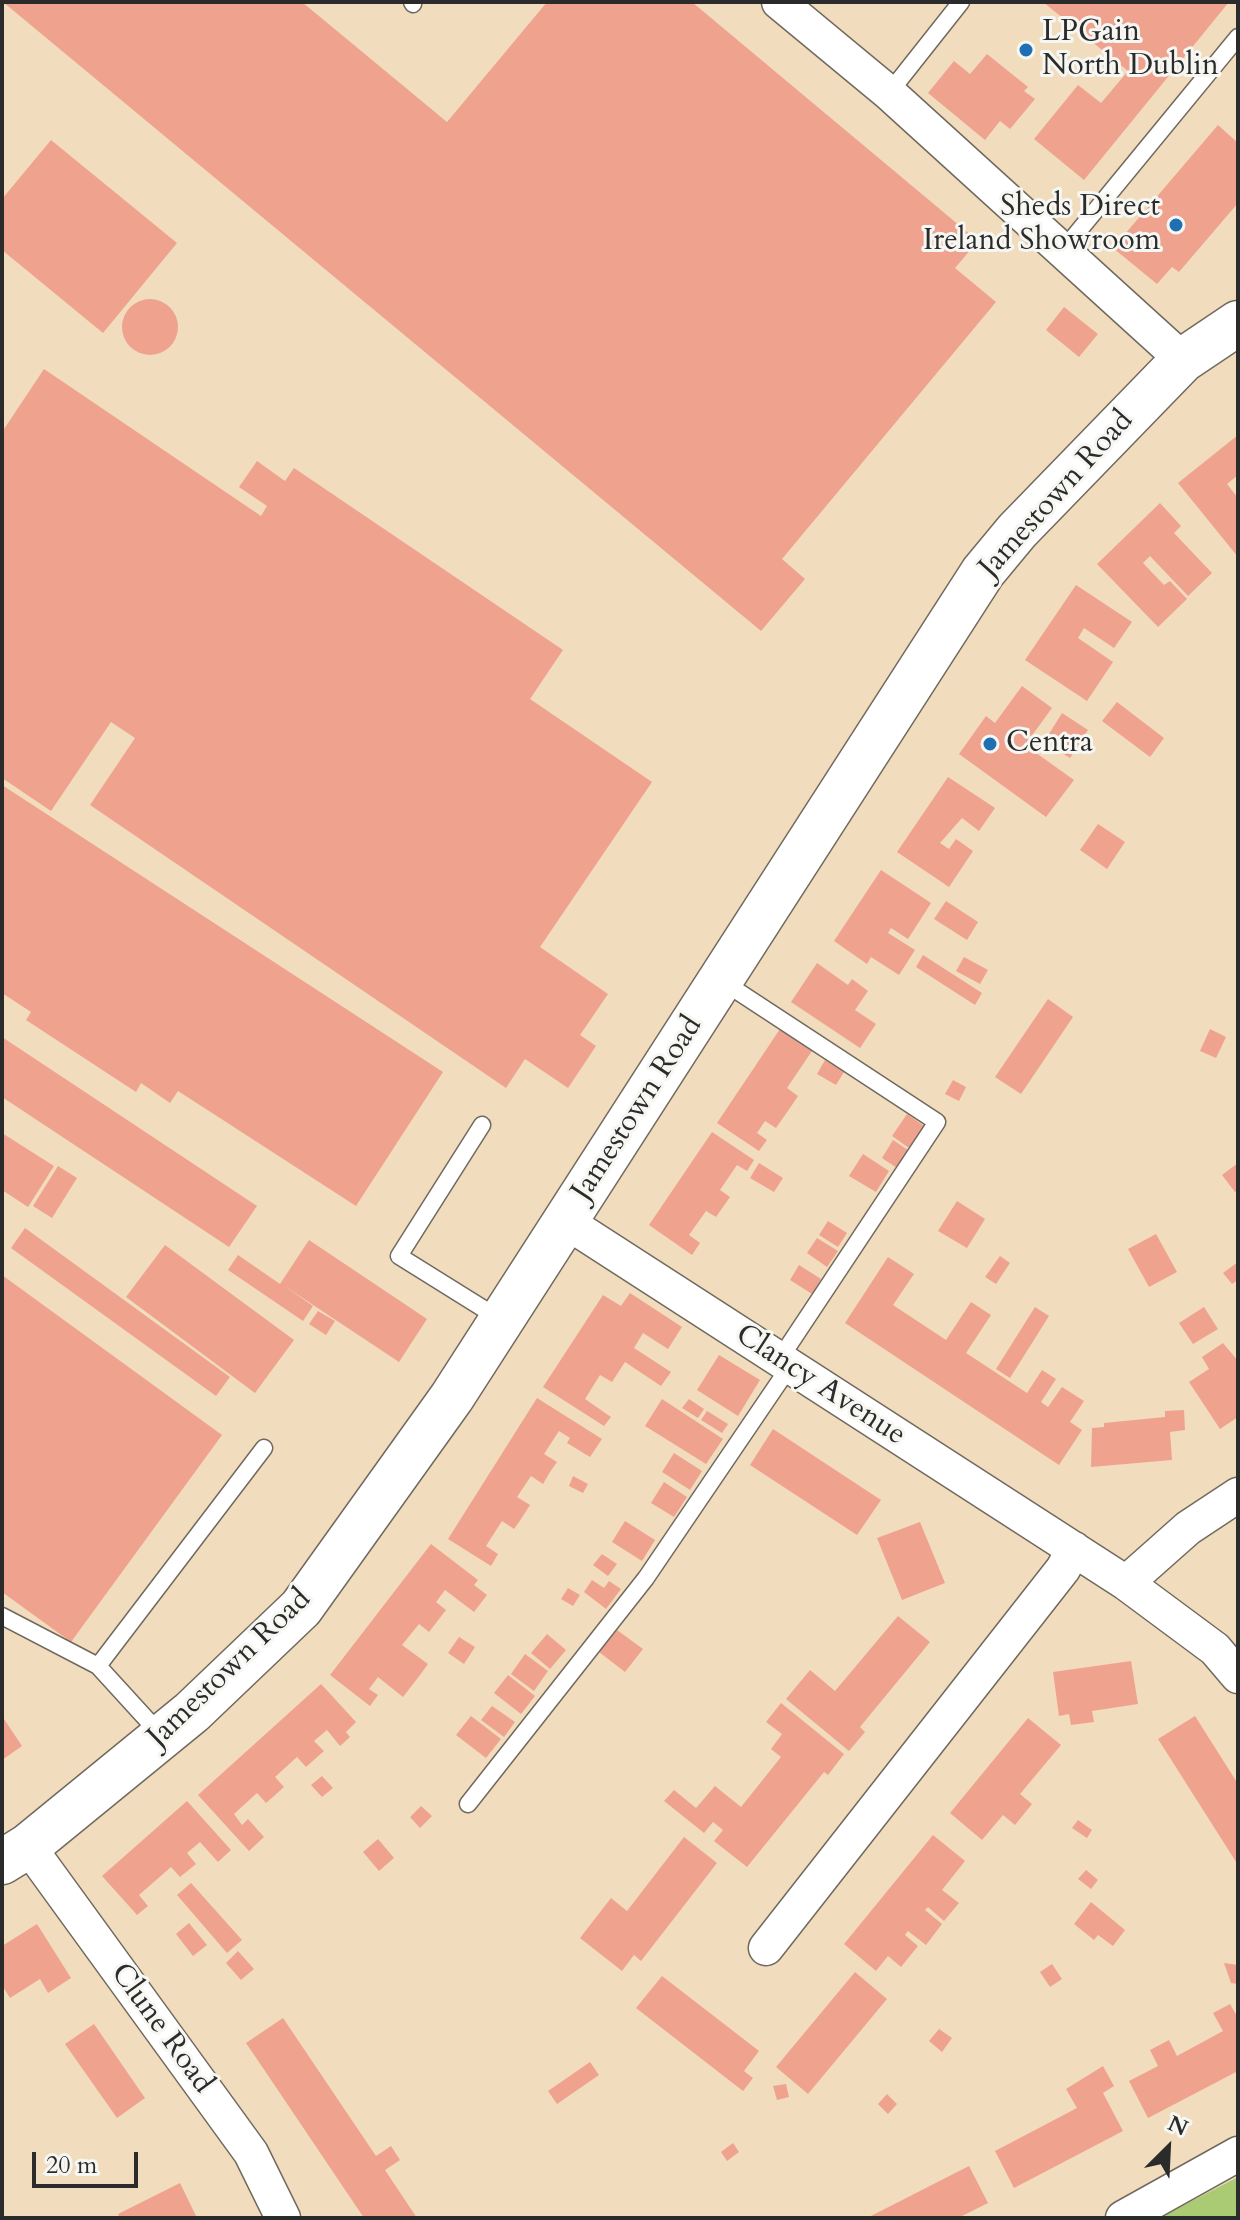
<!DOCTYPE html>
<style>
body{margin:0}
#map{position:relative;width:1240px;height:2220px;overflow:hidden;background:#f1dcbd;font-family:Cardo,serif}
canvas{display:block}
.frame{position:absolute;inset:0;border:4px solid #2b2b2b;pointer-events:none}
.north{position:absolute;left:1128px;top:2108px;width:80px;height:80px;-webkit-text-stroke:6px #f6f6f2;paint-order:stroke;rotate:24deg;font-size:22px;font-weight:700;line-height:32px;text-align:center;color:#2b2b2b}
.north::after{content:'';display:block;margin:auto;width:28px;height:36px;background:#2b2b2b;clip-path:polygon(50% 0,100% 100%,50% 72%,0 100%)}
.scale{position:absolute;left:32px;top:2152px;width:106px;height:36px;box-sizing:border-box;border:4px solid #2b2b2b;border-top:0;padding-left:10px;font-size:24px;line-height:28px;white-space:nowrap;color:#2b2b2b;-webkit-text-stroke:6px #f6f6f2;paint-order:stroke}
</style>
<div id="map">
<canvas width="1240" height="2220"></canvas>
<div class="frame"></div>
<div class="north">N</div>
<div class="scale">20 m</div>
</div>
<script>
const context = document.querySelector('canvas').getContext('2d');
context.lineJoin = 'round';
function fill(path, color) {
  context.fillStyle = color;
  context.fill(path, 'evenodd');
}
function trace(path, color, width, dash) {
  context.strokeStyle = color;
  context.lineWidth = width;
  context.lineCap = dash ? 'butt' : 'round';
  context.setLineDash(dash || []);
  context.stroke(path);
}
function label(font, color, halo, rows, align = 'center') {
  context.font = font + ' Cardo,serif';
  context.lineWidth = 6;
  context.setLineDash([]);
  context.textBaseline = 'middle';
  context.strokeStyle = halo;
  context.fillStyle = color;
  for (const [text, x, y, turn = 0] of rows) {
    context.save();
    context.translate(x, y);
    context.rotate((+turn || 0) * Math.PI / 180);
    context.textAlign = isNaN(turn) ? turn : align;
    if (halo) context.strokeText(text, 0, 0);
    context.fillText(text, 0, 0);
    context.restore();
  }
}
fill(new Path2D(`
 M1238,2177V2218H1167L1165,2215Z`), '#aacb74');
fill(new Path2D(`
 M3,2H302L447,122L547,2H692L978,241L955,268L996,302L782,559L805,579L761,631Z
 M1043,2H1229L1084,180L1034,139L1078,85L1101,103L1128,71Z
 M987,54L1028,87L1024,91L1035,99L1010,129L1000,121L985,140L928,93L954,61L970,74Z
 M1218,125L1238,143V203L1179,272L1172,267L1157,284L1113,248Z
 M51,140L177,243L103,333L2,250V199Z
 M122 327a28 28 0 1 1 56 0a28 28 0 1 1-56 0Z
 M1064,307L1098,334L1079,357L1046,330Z
 M44,369L261,516L267,506L239,487L257,461L285,481L294,468L563,650L530,699L652,782L540,947L608,994L580,1035L596,1046L568,1088L525,1059L506,1088L90,805L135,738L111,722L51,811L2,778V432Z
 M1238,435V475L1227,484L1238,498V557L1178,483Z
 M1160,503L1181,526L1174,533L1212,573L1188,596L1150,556L1143,563L1164,585L1170,581L1187,599L1158,627L1097,564Z
 M1076,585L1132,622L1114,648L1084,628L1078,638L1113,662L1087,701L1025,660Z
 M1022,686L1052,708L1025,745L1074,780L1046,817L959,754L986,716L995,723Z
 M1117,702L1164,738L1150,757L1102,721Z
 M1062,713L1088,730L1070,758L1044,742Z
 M948,777L995,808L979,831L962,818L940,843L949,849L956,839L973,851L949,887L897,852Z
 M2,785L443,1072L356,1206L178,1091L170,1103L141,1083L136,1092L26,1020L31,1012L2,993Z
 M1098,824L1125,842L1107,869L1080,850Z
 M881,870L931,903L908,939L891,928L888,933L915,950L899,975L871,957L867,964L834,941Z
 M946,901L978,922L967,940L934,919Z
 M923,955L982,993L975,1005L916,967Z
 M964,957L988,970L980,984L956,971Z
 M817,963L848,985L852,979L868,991L855,1010L876,1024L860,1048L791,1002Z
 M1048,999L1073,1017L1021,1094L995,1077Z
 M780,1029L812,1051L787,1088L798,1096L792,1105L776,1128L765,1121L757,1133L767,1140L759,1151L717,1123Z
 M1210,1029L1226,1037L1216,1058L1200,1051Z
 M2,1037L257,1206L229,1247L2,1097Z
 M825,1060L844,1072L836,1085L817,1074Z
 M953,1080L966,1087L959,1101L945,1094Z
 M907,1114L924,1126L909,1148L892,1136Z
 M712,1132L754,1160L747,1171L737,1165L720,1190L730,1197L716,1217L706,1211L689,1235L700,1243L692,1255L649,1225Z
 M2,1133L54,1166L28,1207L2,1190Z
 M893,1140L908,1150L897,1168L882,1158Z
 M863,1154L889,1171L876,1192L849,1176Z
 M759,1163L783,1178L774,1192L750,1178Z
 M1238,1163V1189L1235,1192L1222,1175Z
 M58,1166L77,1178L52,1218L33,1206Z
 M957,1201L985,1219L967,1248L938,1231Z
 M828,1221L847,1233L838,1247L819,1235Z
 M25,1228L230,1377L216,1396L11,1248Z
 M1156,1234L1177,1272L1149,1287L1128,1249Z
 M817,1238L838,1251L827,1267L807,1253Z
 M309,1240L427,1319L399,1362L283,1285L313,1306L303,1321L228,1270L238,1255L280,1284Z
 M165,1245L294,1340L255,1393L126,1297Z
 M1000,1256L1010,1263L996,1284L985,1277Z
 M888,1257L914,1274L893,1305L946,1340L971,1302L991,1315L966,1353L1027,1393L1042,1370L1056,1379L1041,1402L1048,1407L1062,1387L1084,1401L1070,1422L1082,1430L1059,1465L845,1323Z
 M1238,1262V1280L1232,1284L1223,1273Z
 M799,1265L821,1279L812,1294L790,1280Z
 M2,1275L222,1435L71,1642L2,1592Z
 M630,1293L682,1327L668,1349L643,1333L634,1348L671,1372L661,1386L625,1362L612,1382L600,1375L585,1399L611,1417L604,1426L543,1387L603,1295L621,1306Z
 M1035,1307L1049,1316L1010,1378L996,1369Z
 M1204,1307L1218,1329L1193,1344L1179,1323Z
 M318,1311L335,1321L326,1335L309,1324Z
 M1223,1343L1238,1361V1417L1220,1429L1189,1382L1209,1369L1202,1357Z
 M719,1355L760,1380L738,1416L697,1390Z
 M537,1398L602,1439L590,1457L567,1443L570,1438L559,1431L544,1454L557,1462L550,1472L543,1484L531,1476L517,1497L530,1505L521,1519L514,1529L502,1521L486,1546L498,1554L491,1566L448,1539Z
 M662,1399L723,1439L706,1464L645,1426Z
 M689,1399L704,1409L698,1418L682,1408Z
 M1184,1410L1185,1430L1170,1432L1172,1460L1091,1467L1092,1428L1104,1427V1423L1165,1417V1411Z
 M707,1411L728,1424L722,1433L701,1420Z
 M773,1429L881,1500L857,1535L750,1465Z
 M674,1453L702,1471L690,1490L662,1472Z
 M573,1476L588,1484L583,1493L569,1486Z
 M664,1482L687,1497L674,1517L651,1503Z
 M625,1521L655,1540L642,1561L612,1542Z
 M920,1522L945,1583L902,1600L877,1538Z
 M431,1544L478,1580L474,1585L487,1595L474,1612L445,1590L436,1602L446,1610L429,1632L419,1624L402,1645L428,1664L420,1675L403,1697L378,1677L369,1689L378,1695L370,1706L330,1675Z
 M602,1554L617,1564L608,1576L593,1565Z
 M592,1580L604,1588L609,1581L621,1589L606,1609L584,1592Z
 M568,1588L580,1595L573,1606L561,1599Z
 M898,1616L930,1642L860,1727L865,1732L849,1751L786,1699L810,1670L835,1691Z
 M617,1630L643,1649L625,1672L599,1652Z
 M547,1634L566,1650L550,1669L531,1653Z
 M459,1637L475,1647L464,1664L448,1653Z
 M525,1654L548,1671L534,1691L511,1674Z
 M1131,1661L1138,1704L1092,1711L1094,1722L1071,1725L1069,1714L1059,1716L1053,1672Z
 M508,1675L535,1696L521,1714L494,1693Z
 M321,1684L356,1722L346,1732L350,1737L340,1746L327,1730L314,1741L324,1751L306,1767L297,1757L275,1777L284,1787L274,1796L266,1803L257,1793L234,1814L242,1825L248,1819L264,1837L249,1851L198,1795Z
 M781,1703L844,1754L828,1775L824,1772L747,1867L714,1841L723,1830L713,1822L704,1833L664,1801L674,1790L696,1808L715,1786L741,1807L781,1757L771,1749L782,1734L766,1722Z
 M492,1706L515,1722L504,1737L481,1720Z
 M2,1716L22,1746L2,1760Z
 M471,1716L501,1739L486,1758L456,1735Z
 M1195,1716L1238,1784V1865L1158,1739Z
 M1028,1718L1061,1745L1020,1794L1032,1804L1015,1825L1003,1815L982,1840L950,1813Z
 M322,1776L333,1788L322,1797L311,1785Z
 M187,1801L231,1850L218,1862L200,1842L187,1853L196,1864L180,1877L171,1867L139,1895L148,1906L137,1915L102,1876Z
 M421,1806L432,1816L420,1828L410,1817Z
 M1078,1820L1092,1830L1087,1838L1072,1828Z
 M933,1835L965,1861L942,1890L959,1903L944,1921L928,1907L925,1910L942,1924L926,1945L908,1931L905,1935L918,1946L901,1967L888,1956L876,1971L844,1944Z
 M684,1837L717,1863L641,1961L634,1955L622,1971L580,1938L611,1898L627,1911Z
 M378,1839L394,1858L379,1871L363,1852Z
 M1086,1870L1098,1880L1091,1889L1078,1879Z
 M191,1883L242,1940L227,1953L177,1895Z
 M1091,1902L1125,1930L1113,1946L1098,1935L1094,1940L1074,1924Z
 M189,1923L207,1945L193,1956L176,1934Z
 M37,1924L71,1978L48,1993L40,1979L10,1998L2,1985V1946Z
 M238,1951L254,1969L241,1980L226,1963Z
 M1224,1963L1238,1965V1984L1231,1983Z
 M1052,1964L1062,1979L1050,1987L1040,1972Z
 M855,1972L887,1999L808,2094L776,2067Z
 M662,1976L759,2051L744,2071L753,2078L743,2091L636,2008Z
 M1230,2004L1238,2018V2071L1148,2118L1129,2081L1158,2066L1150,2050L1169,2040L1177,2056L1223,2031L1213,2013Z
 M283,2018L376,2156L391,2146L400,2160L385,2170L417,2218H364L263,2068L246,2043Z
 M94,2024L145,2098L117,2118L65,2044Z
 M939,2029L952,2038L942,2052L929,2041Z
 M590,2062L599,2075L557,2104L548,2091Z
 M1103,2066L1114,2086L1103,2093L1123,2131L1014,2188L995,2151L1077,2108L1066,2089Z
 M786,2084L789,2097L777,2100L773,2086Z
 M887,2094L897,2104L888,2114L878,2104Z
 M733,2143L739,2152L727,2161L721,2152Z
 M969,2166L988,2203L958,2218H867Z
 M180,2183L197,2218H120L118,2214Z`), '#efa38f');
const lane = new Path2D(`
 M412,2L413,4
 M889,93L961,2
 M1063,250L1238,37
 M722,981L937,1122L779,1360
 M482,1125L399,1256L500,1319
 M2,1616L98,1666
 M161,1735L98,1666L264,1448
 M468,1804L646,1578L790,1366`);
const street = new Path2D(`
 M779,2L889,93L1183,360
 M565,1221L1126,1583L1215,1649L1238,1676
 M1126,1583L1188,1528L1238,1495
 M28,1846L251,2153L283,2218
 M766,1948L1063,1569L1074,1549
 M1123,2218L1238,2154`);
const secondary = new Path2D(`
 M2,1862L28,1846L192,1712L301,1608L452,1397L983,572L1017,531L1183,360L1238,323`);
trace(lane, '#70695e', 19);
trace(street, '#70695e', 37);
trace(secondary, '#70695e', 47);
trace(lane, '#fff', 16);
trace(street, '#fff', 34);
trace(secondary, '#fff', 44);
for (const [x, y, r, color] of [
 [1026,50,8,"#1f6fb2"],
 [1176,225,8,"#1f6fb2"],
 [990,744,8,"#1f6fb2"]
]) {
  const dot = new Path2D();
  dot.arc(x, y, r, 0, 2 * Math.PI);
  context.fillStyle = color;
  context.fill(dot);
  trace(dot, '#f6f6f2', 3);
}
label('30px', '#2b2b2b', '#f6f6f2', [
 ["LPGain",1042,33],
 ["North Dublin",1042,67],
 ["Sheds Direct",1160,208,"right"],
 ["Ireland Showroom",1160,242,"right"],
 ["Centra",1006,744]
], 'left');
label('30px', '#2b2b2b', '#f6f6f2', [
 ["Jamestown Road",1057,495,-48],
 ["Jamestown Road",638,1109,-57],
 ["Clancy Avenue",820,1386,33],
 ["Jamestown Road",230,1669,-44],
 ["Clune Road",161,2029,54]
]);
</script>
